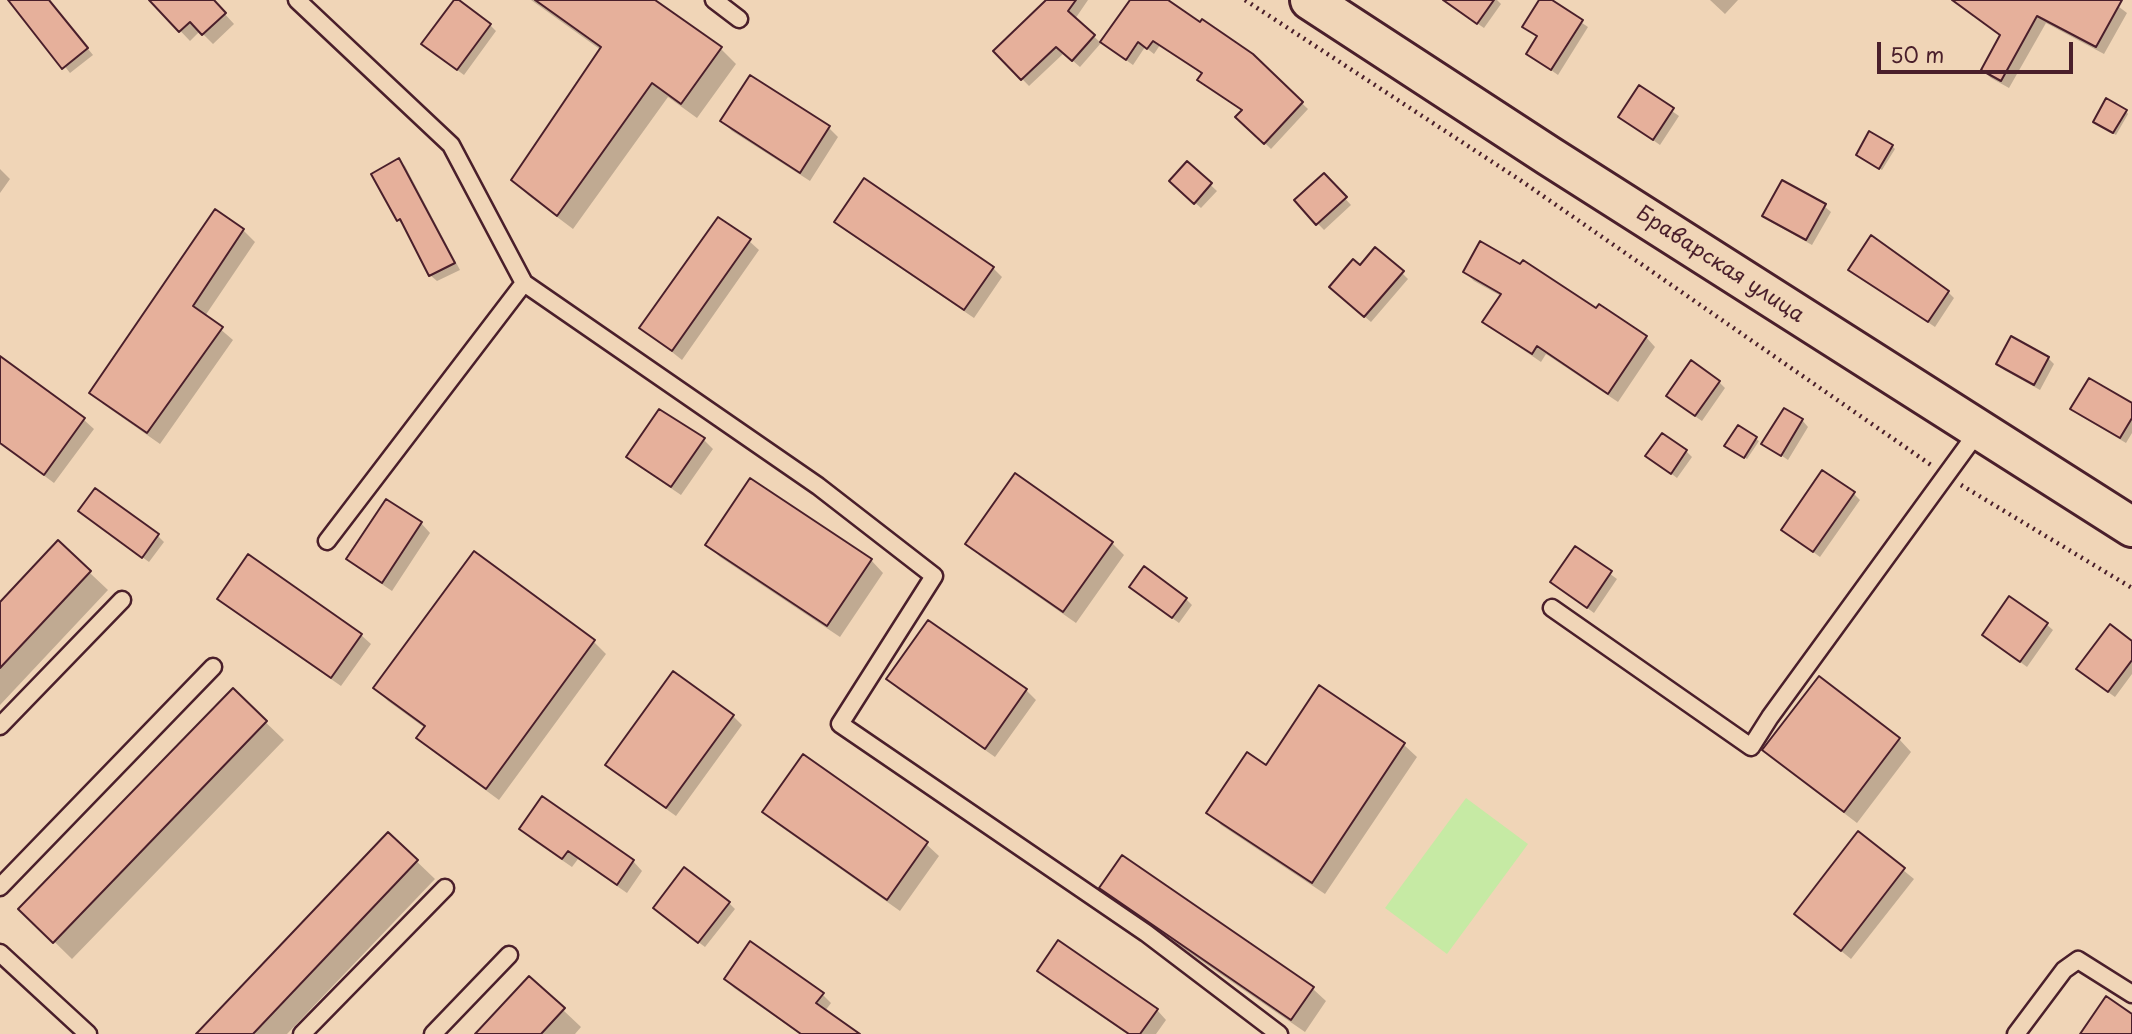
<!DOCTYPE html>
<meta charset="utf-8">
<style>
body{margin:0}
#map{position:relative;width:2132px;height:1034px;overflow:hidden;background:#f0d5b7;font-family:"Playpen Sans",sans-serif}
canvas{display:block}
.scale{position:absolute;left:1877px;top:42px;width:196px;height:32px;box-sizing:border-box;border:4px solid #4a1f2b;border-top:0;padding-left:9px;font-size:21px;line-height:24px;white-space:nowrap;color:#4a1f2b;-webkit-text-stroke:5px #f0d5b7;paint-order:stroke}
</style>
<div id="map">
<canvas width="2132" height="1034"></canvas>
<div class="scale">50 m</div>
</div>
<script>
const context = document.querySelector('canvas').getContext('2d');
context.lineJoin = 'round';
function fill(path, color) {
  context.fillStyle = color;
  context.fill(path, 'evenodd');
}
function trace(path, color, width, dash) {
  context.strokeStyle = color;
  context.lineWidth = width;
  context.lineCap = dash ? 'butt' : 'round';
  context.setLineDash(dash || []);
  context.stroke(path);
}
function label(font, color, halo, rows, align = 'center') {
  context.font = font + ' "Playpen Sans",sans-serif';
  context.lineWidth = 6;
  context.setLineDash([]);
  context.textBaseline = 'middle';
  context.strokeStyle = halo;
  context.fillStyle = color;
  for (const [text, x, y, turn = 0] of rows) {
    context.save();
    context.translate(x, y);
    context.rotate((+turn || 0) * Math.PI / 180);
    context.textAlign = isNaN(turn) ? turn : align;
    if (halo) context.strokeText(text, 0, 0);
    context.fillText(text, 0, 0);
    context.restore();
  }
}
fill(new Path2D(`
 M1466,798L1528,844L1447,954L1385,908Z`), '#c6eaa4');
fill(new Path2D(`
 M13,0H48L93,55L70,73Z
 M151,0H212L234,24L213,44L200,31L190,41Z
 M531,0H652L720,48L736,64L697,118L668,97L573,229L528,195L513,180L601,50Z
 M1049,0H1088L1075,19L1101,43L1080,67L1064,53L1029,86L995,51Z
 M1132,0H1165L1251,55L1308,109L1271,149L1238,117L1243,111L1205,85L1199,79L1203,74L1160,45L1154,54L1145,47L1133,65L1109,48Z
 M1447,0H1497L1501,4L1484,28L1453,7Z
 M1541,0H1548L1588,27L1558,75L1528,54L1538,38L1524,26Z
 M1710,0H1738L1725,14Z
 M1952,0H2110L2127,13L2104,54L2046,23L2009,88L1991,78L1983,70L2002,36Z
 M490,25L496,31L464,75L430,50Z
 M1639,88L1679,116L1660,145L1620,117Z
 M2126,111L2128,114L2116,135L2097,124Z
 M722,121L829,128L838,137L810,181L732,131Z
 M1892,146L1895,149L1882,170L1860,157Z
 M399,160L405,166L460,270L437,281L430,275L404,226L398,220Z
 M1187,163L1217,191L1201,208L1171,181Z
 M0,169L10,179L0,193Z
 M1324,176L1351,205L1324,230L1296,201Z
 M1824,206L1831,212L1812,245L1771,222L1764,216Z
 M836,221L993,268L1002,277L974,318L846,231Z
 M243,230L255,242L205,316L233,340L160,444L103,404L92,392Z
 M749,241L759,250L682,360L642,328Z
 M1361,267L1402,273L1408,279L1371,322L1337,293Z
 M1850,270L1948,292L1954,298L1935,327Z
 M1465,272L1596,311L1600,306L1646,337L1655,347L1618,402L1546,354L1541,362L1494,330L1485,321L1501,296L1474,281Z
 M2048,358L2054,364L2040,390L2004,370L1998,363Z
 M1,359L84,420L94,429L54,483L0,443Z
 M1719,382L1725,388L1702,421L1674,402Z
 M2132,405V433L2126,443L2079,415L2072,409Z
 M1802,420L1808,427L1788,460L1763,443Z
 M1738,427L1759,441L1747,459L1729,448Z
 M703,439L713,449L681,495L638,466L629,456Z
 M1686,451L1692,457L1677,478L1648,456Z
 M1853,493L1860,500L1820,557L1783,530Z
 M87,517L158,536L164,542L149,562Z
 M421,523L430,533L392,591L358,568L348,559Z
 M58,543L108,590L0,705V604Z
 M1112,543L1124,555L1076,623L980,556L967,544Z
 M707,545L871,560L883,573L840,637L720,557Z
 M1575,548L1617,579L1594,613L1552,582Z
 M474,554L594,642L606,654L499,800L431,750L418,738L425,728L388,701L375,688Z
 M1137,593L1186,599L1192,605L1179,623Z
 M220,598L361,635L371,644L341,686L229,608Z
 M928,622L1026,690L1036,700L995,757L898,689L888,679Z
 M2046,624L2053,630L2027,667L1984,635Z
 M2132,643V674L2115,697L2084,675Z
 M1320,688L1404,745L1417,757L1325,894L1221,825L1209,812L1266,767Z
 M233,691L284,740L72,959L21,909Z
 M733,716L742,725L676,816L617,774L607,764Z
 M1899,739L1911,752L1857,823L1777,762L1765,750Z
 M543,799L633,861L642,871L627,893L578,859L572,867L531,839L521,829Z
 M764,811L926,844L939,856L900,911L777,824Z
 M388,834L435,879L287,1034H198Z
 M1859,834L1914,879L1851,959L1796,914Z
 M1122,858L1313,989L1326,1001L1305,1032L1114,901L1101,888Z
 M729,903L735,909L705,947L661,914Z
 M1039,971L1157,1010L1166,1020L1156,1034H1127L1048,980Z
 M726,979L822,994L831,1003L825,1011L857,1034H800L734,988Z
 M563,1010L581,1027L575,1034H477Z`), '#0003');
const building = new Path2D(`
 M8,0H49L88,48L62,69Z
 M149,0H214L226,13L202,35L190,22L179,32Z
 M454,0H459L491,24L457,70L421,44Z
 M535,0H655L722,47L681,104L652,83L557,216L511,180L601,47Z
 M1046,0H1076L1068,11L1095,35L1072,61L1056,47L1021,80L993,51Z
 M1130,0H1168L1200,22L1202,19L1253,54L1303,102L1264,144L1235,117L1242,110L1197,80L1202,73L1153,41L1147,49L1138,42L1126,60L1100,42Z
 M1443,0H1494L1477,24Z
 M1539,0H1552L1583,20L1551,70L1526,54L1537,36L1522,27Z
 M1952,0H2122L2096,47L2037,16L2001,81L1981,70L2000,35Z
 M750,75L830,126L800,173L720,121Z
 M1639,85L1674,108L1653,140L1618,117Z
 M2106,98L2127,110L2113,133L2093,122Z
 M1869,131L1893,145L1879,169L1856,155Z
 M399,158L455,263L429,276L400,219L397,221L371,174Z
 M1187,161L1212,183L1194,204L1169,181Z
 M1324,173L1347,197L1316,225L1294,200Z
 M864,178L994,267L964,310L834,222Z
 M1782,180L1826,204L1806,240L1762,216Z
 M215,209L244,229L193,306L223,327L147,433L89,393Z
 M718,217L751,239L672,351L639,328Z
 M1871,235L1949,291L1928,322L1848,270Z
 M1480,241L1520,264L1523,260L1596,308L1599,304L1647,336L1608,394L1537,346L1532,354L1482,322L1501,294L1463,272Z
 M1375,247L1404,271L1364,317L1329,287L1353,259L1360,265Z
 M2011,336L2049,357L2034,385L1996,364Z
 M0,356L85,418L44,475L0,443Z
 M1691,360L1720,381L1695,416L1666,396Z
 M2089,378L2132,403V418L2120,438L2070,409Z
 M1784,408L1803,419L1781,456L1761,444Z
 M659,409L705,438L671,487L626,457Z
 M1738,425L1757,437L1744,458L1724,446Z
 M1662,433L1687,450L1671,474L1645,456Z
 M1822,470L1855,492L1813,552L1781,530Z
 M1015,473L1113,542L1063,612L965,544Z
 M750,478L872,559L827,626L705,545Z
 M95,488L159,534L142,558L78,511Z
 M386,499L422,522L382,583L346,559Z
 M58,540L91,571L0,668V602Z
 M1575,546L1612,571L1587,608L1550,582Z
 M474,551L595,640L486,789L416,738L425,726L373,688Z
 M248,554L362,634L331,678L217,599Z
 M1144,566L1187,598L1172,618L1129,587Z
 M2009,596L2048,623L2020,662L1982,635Z
 M928,620L1027,689L985,749L886,679Z
 M2110,624L2132,641V660L2108,692L2076,669Z
 M673,671L734,715L666,808L605,765Z
 M1819,676L1900,738L1844,812L1762,750Z
 M1319,685L1405,743L1312,883L1206,813L1247,752L1266,765Z
 M233,688L267,721L53,943L18,909Z
 M803,754L928,842L887,900L762,812Z
 M542,796L634,860L617,885L568,851L562,859L519,829Z
 M1858,831L1905,868L1841,951L1794,914Z
 M388,832L418,860L253,1034H196Z
 M1122,855L1314,987L1291,1020L1099,888Z
 M684,867L730,902L698,943L653,908Z
 M1058,940L1158,1009L1140,1034H1129L1037,971Z
 M750,941L824,993L816,1003L860,1034H801L724,979Z
 M529,976L565,1008L541,1034H475Z
 M2106,996L2132,1014V1034H2080Z`);
fill(building, '#e6b09b');
trace(building, '#4a1f2b', 2);
const service = new Path2D(`
 M297,0L451,145L524,283L818,486L934,576L840,724L1146,933L1279,1034
 M714,0L739,19
 M327,541L524,283
 M1552,608L1751,747L1770,717L1979,430
 M0,726L122,600
 M0,887L213,667
 M0,953L88,1034
 M302,1034L445,888
 M433,1034L509,955
 M2016,1034L2064,970L2078,960L2132,994`);
const secondary = new Path2D(`
 M1310,0L1549,156L2132,527`);
trace(service, '#4a1f2b', 21);
trace(secondary, '#4a1f2b', 44);
trace(new Path2D(`
 M1245,0L1520,180L1931,465
 M1961,485L2132,588`), '#4a1f2b', 4.5, [2, 5]);
trace(service, '#f0d5b7', 16);
trace(secondary, '#f0d5b7', 38);
label('21px', '#4a1f2b', '#f0d5b7', [
 ["Браварская улица",1720,265,33]
]);
</script>
